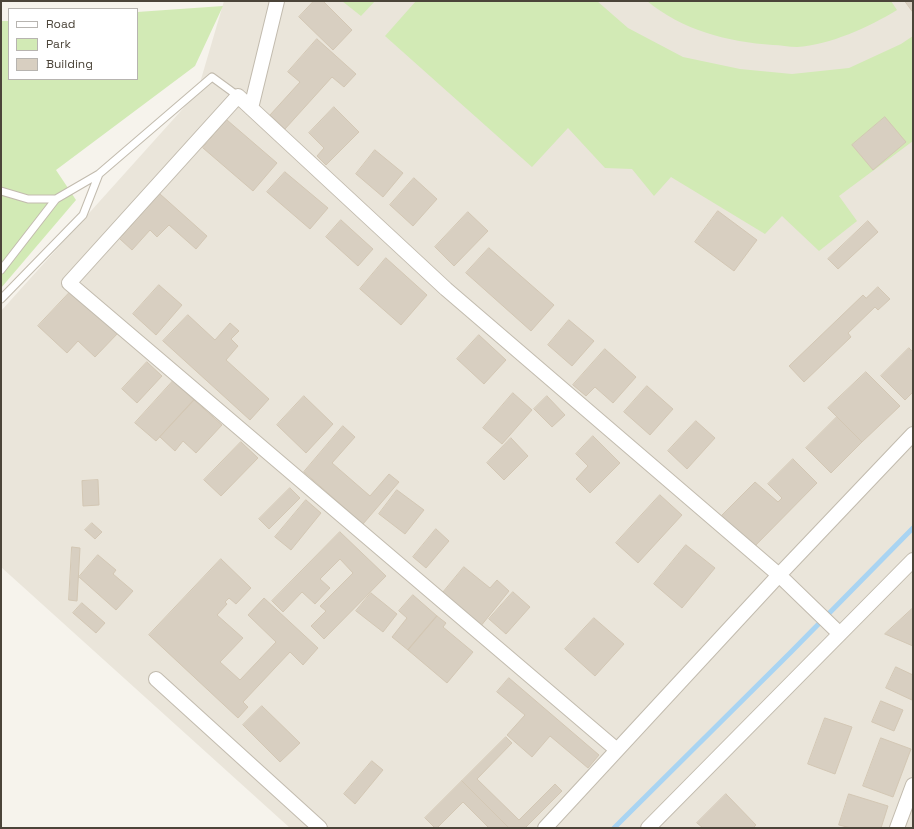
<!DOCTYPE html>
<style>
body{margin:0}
#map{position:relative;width:914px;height:829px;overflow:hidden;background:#f6f3ec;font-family:"Space Grotesk",sans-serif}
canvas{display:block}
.frame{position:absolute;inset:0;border:2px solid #4b4439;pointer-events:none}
.legend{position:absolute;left:8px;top:8px;width:130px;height:72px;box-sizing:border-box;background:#fff;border:1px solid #b7b4b0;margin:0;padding:5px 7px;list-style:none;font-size:12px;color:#4b4439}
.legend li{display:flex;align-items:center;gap:8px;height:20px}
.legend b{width:20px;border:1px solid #b7b4b0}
</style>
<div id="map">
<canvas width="914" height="829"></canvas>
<div class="frame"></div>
<ul class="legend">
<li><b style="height:5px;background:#fff"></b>Road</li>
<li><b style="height:11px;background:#d2eab5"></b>Park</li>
<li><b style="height:11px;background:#d8cfc1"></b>Building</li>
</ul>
</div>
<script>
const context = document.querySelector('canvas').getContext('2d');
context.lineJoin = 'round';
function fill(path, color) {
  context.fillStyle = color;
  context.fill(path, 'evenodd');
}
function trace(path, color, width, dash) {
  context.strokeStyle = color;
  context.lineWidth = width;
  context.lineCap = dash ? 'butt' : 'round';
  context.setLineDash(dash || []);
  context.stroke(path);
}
fill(new Path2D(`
 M224,1H913V828H290L1,567V311L197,93Z`), '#eae5da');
fill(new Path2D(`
 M342,1H375L361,16Z
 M416,1H597L628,28L683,57L740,69L792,74L849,68L901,44L913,36V141L839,196L857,221L819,251L782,216L765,234L671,177L654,196L632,169L605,168L568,128L532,167L385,36Z
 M647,1H891L897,10C869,27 830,45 797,47C789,47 780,45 773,45C728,42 682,30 647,1Z
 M223,6L195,66L56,170L76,200L1,288V21H9V79H137V12Z`), '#d2eab5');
trace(new Path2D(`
 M614,828L791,652L913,528`), '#a9d4f2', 5);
const building = new Path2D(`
 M314,1H323L352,30L333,50L299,17Z
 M905,1H913V12Z
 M317,39L356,74L344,87L332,77L285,129L270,115L300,82L288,72Z
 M334,107L359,132L326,165L317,156L324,148L309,133Z
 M885,117L906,142L873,170L852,145Z
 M227,120L277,163L253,191L203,148Z
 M375,150L403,173L383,197L356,174Z
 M285,172L328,208L310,229L267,192Z
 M414,178L437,199L413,226L390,205Z
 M160,194L207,236L196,249L169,225L157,237L150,230L132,250L120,239Z
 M718,211L757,240L734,271L695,242Z
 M468,212L488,231L454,266L435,247Z
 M341,220L373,249L358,266L326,237Z
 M868,221L878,232L838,269L828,259Z
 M489,248L554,305L531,331L466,273Z
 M386,258L427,295L401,325L360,289Z
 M159,285L182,305L156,335L133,314Z
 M878,287L890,299L878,310L875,307L848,333L851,337L804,382L789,366L863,295L866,298Z
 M72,290L118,333L95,357L78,341L67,353L38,326Z
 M188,315L215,340L230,323L239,331L231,339L238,346L226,360L269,399L250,420L163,341Z
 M569,320L594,341L572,366L548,345Z
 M479,335L506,360L484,384L457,359Z
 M909,348L913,352V392L905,400L881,376Z
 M605,349L636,377L613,403L595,387L586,396L573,385Z
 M147,362L162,376L137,403L122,389Z
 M866,372L900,406L862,442L828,408Z
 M173,381L194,400L156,441L135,423Z
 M647,386L673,409L650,435L624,412Z
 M513,393L532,410L502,444L483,428Z
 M304,396L333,424L306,453L277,425Z
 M547,396L565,415L552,427L534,409Z
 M194,400L222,425L196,453L183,441L175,451L160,437Z
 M837,417L862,442L831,473L806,448Z
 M696,421L715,438L687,469L668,451Z
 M343,426L355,437L332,463L370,496L389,474L399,482L363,524L304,472Z
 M593,436L620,463L590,493L576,479L588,466L576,454Z
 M511,438L528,456L504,480L487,463Z
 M241,442L258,458L221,496L204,480Z
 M793,459L817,483L752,549L720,517L755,482L778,502L782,498L768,484Z
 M98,480L99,505L83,506L82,481Z
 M290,488L300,498L269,529L259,519Z
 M397,490L424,510L405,534L379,514Z
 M660,495L682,515L638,563L616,543Z
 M306,500L321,513L291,550L275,537Z
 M92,523L102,532L95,539L85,530Z
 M436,529L449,541L426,568L413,557Z
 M340,532L386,576L324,639L311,626L326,611L320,606L353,573L340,559L320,579L330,588L315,604L302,592L283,612L272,601Z
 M686,545L715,568L682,608L654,584Z
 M72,547L80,548L77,601L69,600Z
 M98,555L116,570L113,574L133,591L116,610L79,577Z
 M221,559L251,588L236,604L229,598L225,602L227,604L217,615L243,638L220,662L240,680L276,642L248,615L264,598L318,648L303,665L290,652L243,702L248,707L238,718L149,635Z
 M464,567L490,588L497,580L509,591L480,627L441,595Z
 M513,592L530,607L506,634L489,619Z
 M371,593L397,614L383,632L356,611Z
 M413,595L437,616L408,650L392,637L407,618L399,611Z
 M82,603L105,623L96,633L73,613Z
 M913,608V646L885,634Z
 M437,616L446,623L443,627L473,652L447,683L408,650Z
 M594,618L624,644L595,676L565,649Z
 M896,667L913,675L912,700L886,688Z
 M509,678L599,755L588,768L550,736L532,757L507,735L525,715L497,692Z
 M881,701L903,710L894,731L872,722Z
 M262,706L300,743L280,762L243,725Z
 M825,718L852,727L835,774L808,764Z
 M506,737L512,743L477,779L519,820L555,784L562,791L525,828H509L462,781Z
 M881,738L911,749L893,797L863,786Z
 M372,761L383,770L355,804L344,794Z
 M462,781L509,828H489L463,802L437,828H435L425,818Z
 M726,794L756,825L753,828H703L697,823Z
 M849,794L888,806L881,828H851L839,825Z`);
fill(building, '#d8cfc1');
trace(building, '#d3c7b4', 1);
const service = new Path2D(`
 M99,174L212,77L238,96
 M1,191L28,199H56
 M1,270L56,199L99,174L83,215L1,299`);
const minor = new Path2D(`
 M251,108L277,1
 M156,679L320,828
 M617,750L69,283L238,96L446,289L779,575L840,634
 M545,828L779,575L913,434
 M648,828L913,560
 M897,828L913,785`);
trace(service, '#c2bbae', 9);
trace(minor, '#c2bbae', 16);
trace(service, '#fff', 7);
trace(minor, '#fff', 14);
</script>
